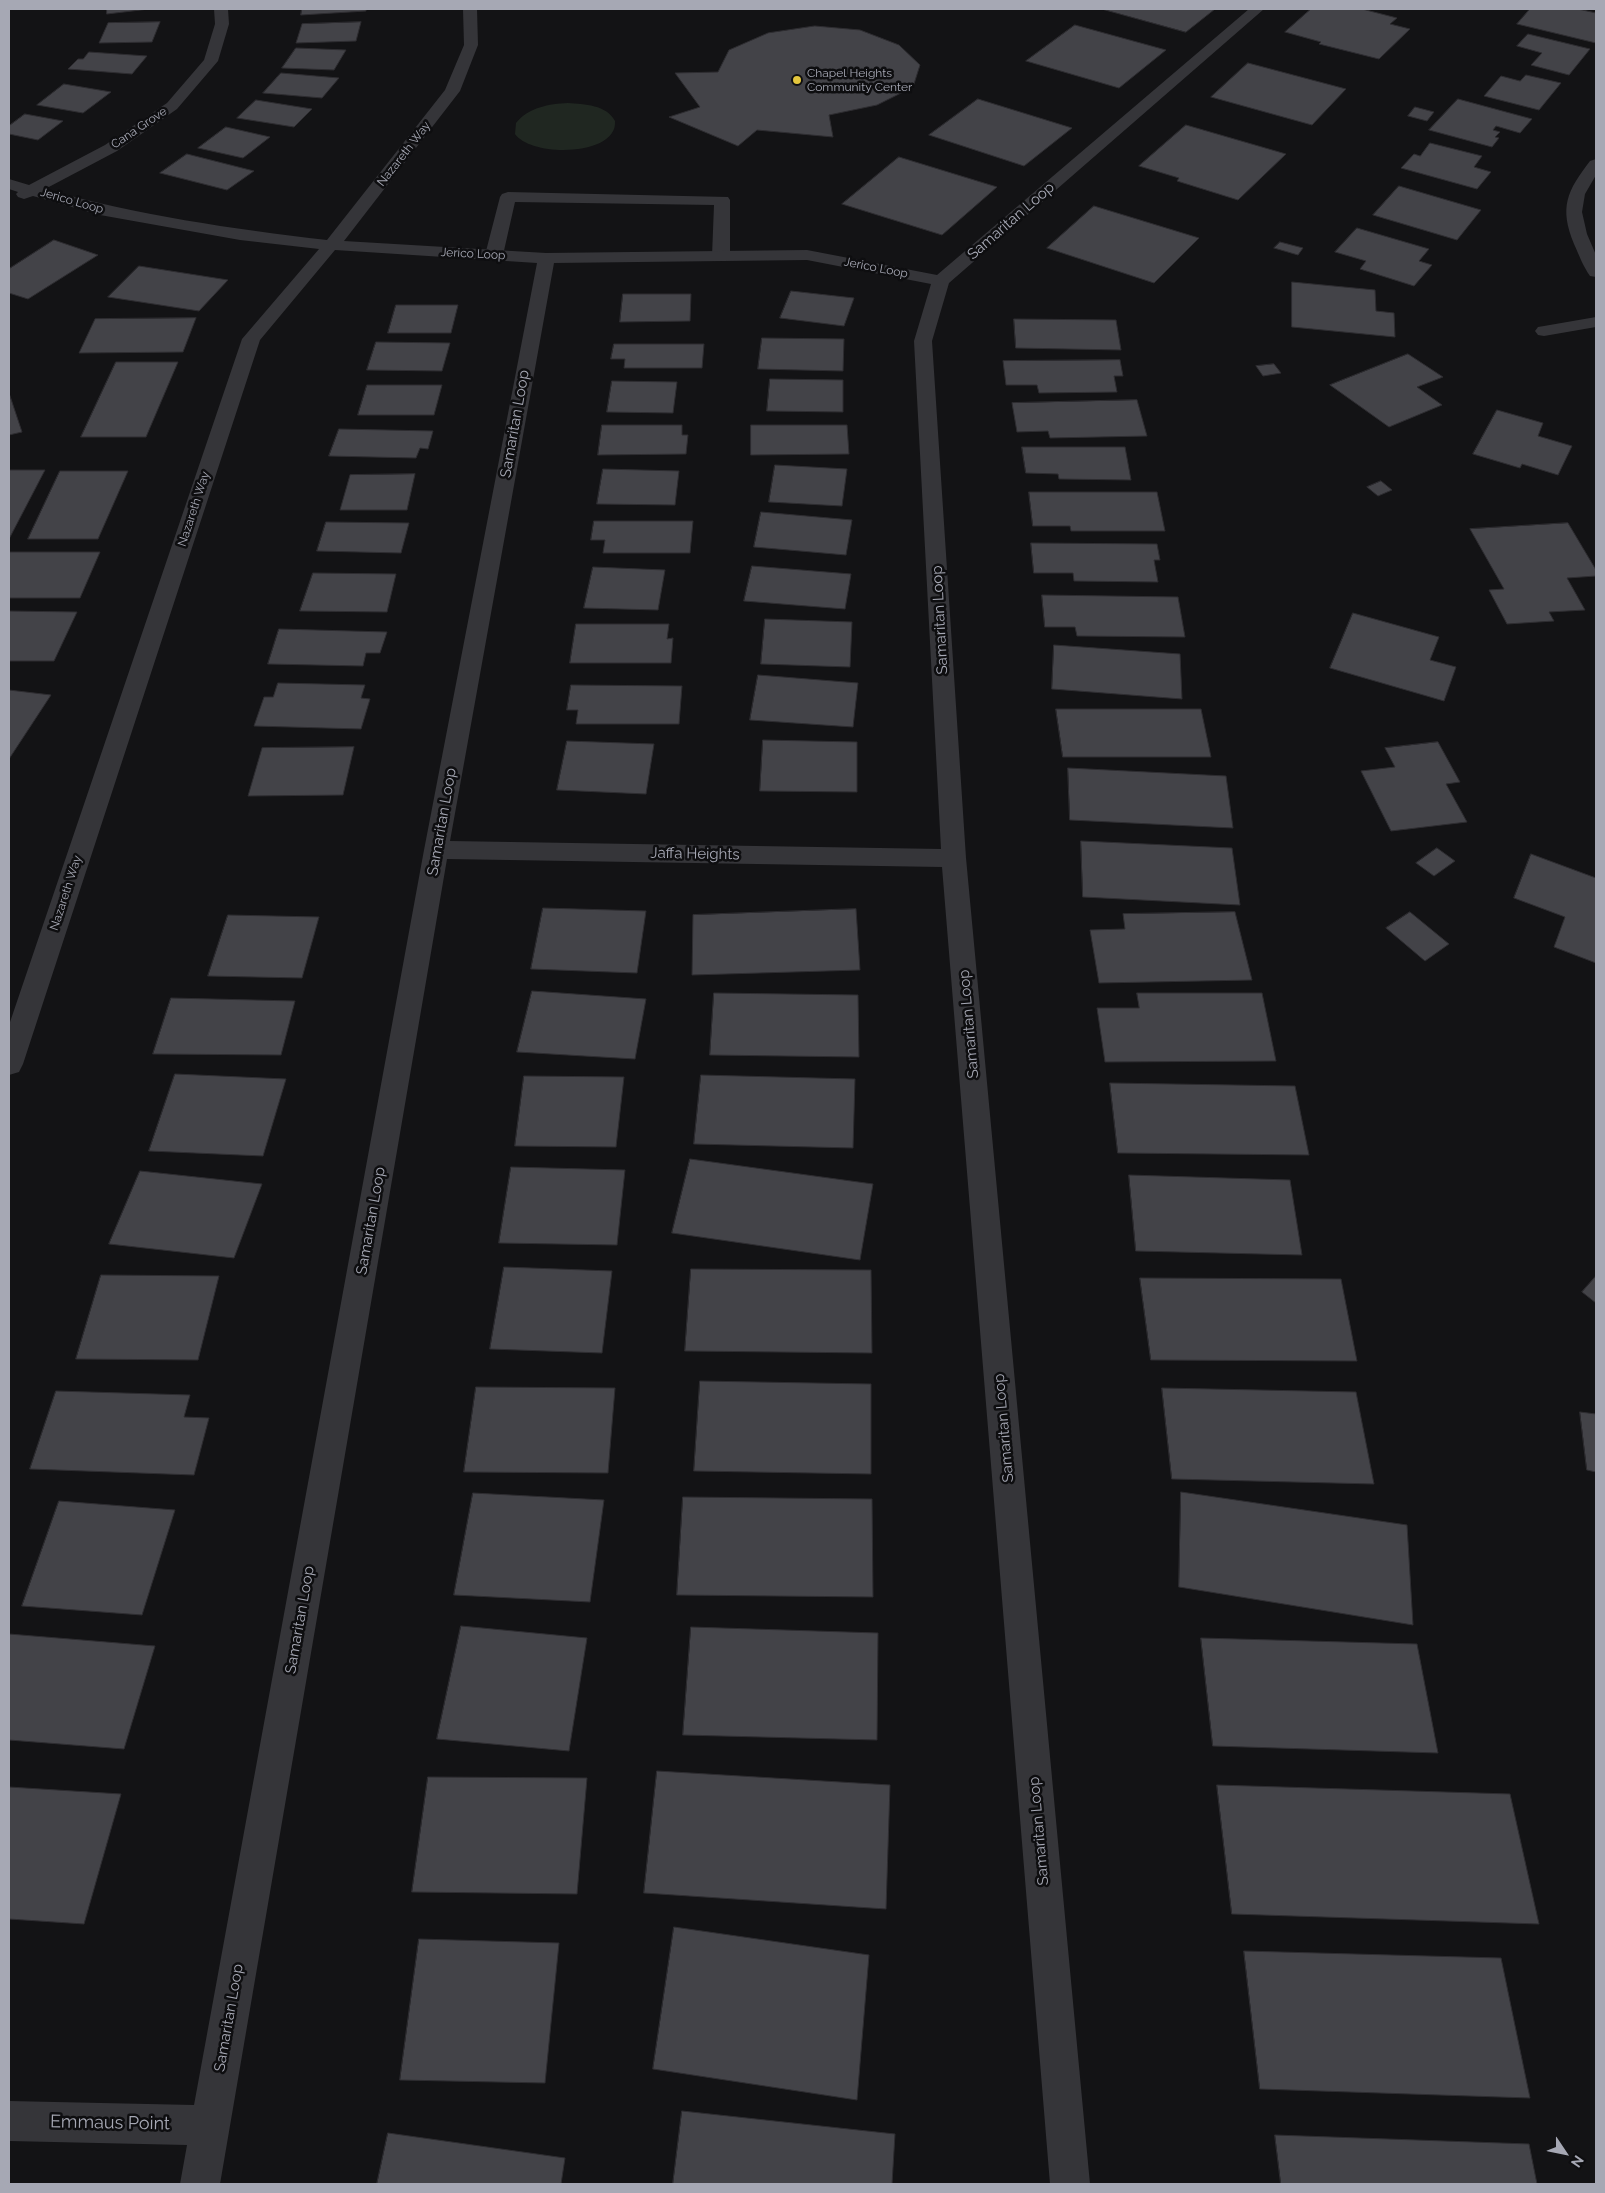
<!DOCTYPE html>
<style>
body{margin:0}
#map{position:relative;width:1605px;height:2193px;overflow:hidden;background:#131315;font-family:Raleway,sans-serif}
canvas{display:block}
.frame{position:absolute;inset:0;border:10px solid #a6a8b4;pointer-events:none}
.north{position:absolute;left:1540px;top:2128px;width:50px;height:50px;-webkit-text-stroke:4px #0e0e10;paint-order:stroke;rotate:124deg;font-size:14px;font-weight:700;line-height:20px;text-align:center;color:#a6a8b4}
.north::after{content:'';display:block;margin:auto;width:18px;height:22px;background:#a6a8b4;clip-path:polygon(50% 0,100% 100%,50% 72%,0 100%)}
</style>
<div id="map">
<canvas width="1605" height="2193"></canvas>
<div class="frame"></div>
<div class="north">N</div>
</div>
<script>
const context = document.querySelector('canvas').getContext('2d');
context.lineJoin = 'round';
function fill(path, color) {
  context.fillStyle = color;
  context.fill(path, 'evenodd');
}
function trace(path, color, width, dash) {
  context.strokeStyle = color;
  context.lineWidth = width;
  context.lineCap = dash ? 'butt' : 'round';
  context.setLineDash(dash || []);
  context.stroke(path);
}
function label(font, color, halo, rows, align = 'center') {
  context.font = font + ' Raleway,sans-serif';
  context.lineWidth = 5;
  context.setLineDash([]);
  context.textBaseline = 'middle';
  context.strokeStyle = halo;
  context.fillStyle = color;
  for (const [text, x, y, turn = 0] of rows) {
    context.save();
    context.translate(x, y);
    context.rotate((+turn || 0) * Math.PI / 180);
    context.textAlign = isNaN(turn) ? turn : align;
    if (halo) context.strokeText(text, 0, 0);
    context.fillText(text, 0, 0);
    context.restore();
  }
}
fill(new Path2D(`
 M568,103C584,104 607,105 615,121C618,156 532,158 515,134L516,123C529,107 549,104 568,103Z`), '#202721');
const building = new Path2D(`
 M107,9H149L107,14Z
 M302,9H366V11L301,15Z
 M1102,9H1215L1186,32Z
 M1311,9H1362L1397,18L1390,24L1410,29L1379,59L1319,44L1321,42L1285,32Z
 M1530,9H1578L1596,13V43L1517,24Z
 M160,22L152,42L99,43L108,23Z
 M361,22L356,41L296,43L302,24Z
 M1075,25L1166,50L1119,88L1026,61Z
 M815,26L860,30L899,45L920,65L913,87L877,105L829,115L833,137L757,130L738,146L669,117L700,107L675,73L718,72L729,50L768,33Z
 M1528,34L1590,49L1569,75L1531,65L1542,53L1517,46Z
 M296,48L346,50L334,70L282,68Z
 M89,52L147,56L132,74L68,69L78,59H83Z
 M1248,63L1346,89L1312,125L1211,97Z
 M281,73L339,78L322,98L263,93Z
 M1526,75L1561,83L1539,110L1484,96L1501,76L1520,81Z
 M64,84L111,92L83,113L37,105Z
 M978,99L1072,128L1024,166L929,135Z
 M1458,99L1532,119L1520,133L1496,126L1493,130L1500,132L1495,137L1499,138L1492,147L1429,130Z
 M256,100L312,109L294,127L237,118Z
 M1415,107L1434,112L1427,121L1408,116Z
 M25,114L63,121L38,140L9,134V126Z
 M1186,125L1286,154L1238,200L1177,181L1179,178L1139,166Z
 M226,127L270,137L243,158L198,148Z
 M1430,143L1482,156L1474,167L1491,172L1477,189L1401,168L1414,154L1420,156Z
 M187,154L254,171L227,190L160,173Z
 M899,157L997,187L942,235L842,204Z
 M1399,186L1481,210L1457,240L1373,215Z
 M1094,206L1199,238L1154,283L1047,248Z
 M1357,228L1429,249L1419,261L1432,265L1414,286L1360,269L1366,261L1335,252Z
 M54,240L98,255L28,299L9,293V269Z
 M1280,242L1303,248L1298,255L1274,248Z
 M139,266L228,280L199,311L108,297Z
 M1292,282L1375,290L1376,311L1394,313L1395,337L1292,327Z
 M791,291L854,298L844,326L780,318Z
 M623,294H691L690,321L620,322Z
 M396,305H458L451,333H388Z
 M196,318L183,352L79,353L95,319Z
 M1014,319L1116,320L1121,350L1016,348Z
 M762,338L844,339L843,371L758,369Z
 M376,342L450,343L442,371L367,370Z
 M614,344H704L702,368H624L625,359H611Z
 M1408,354L1443,377L1417,387L1442,405L1389,427L1330,385Z
 M1120,360L1123,376H1114L1117,392L1039,393L1037,385H1006L1003,361Z
 M116,362H178L146,437H81Z
 M1274,364L1281,373L1263,376L1256,366Z
 M770,379L843,380V412L767,411Z
 M612,381L677,382L673,413L607,412Z
 M367,385H442L434,415H358Z
 M9,393L22,432L9,435Z
 M1137,400L1147,436L1050,438L1048,431L1017,432L1012,403Z
 M1497,410L1543,423L1538,436L1572,446L1558,475L1522,464L1520,468L1473,454Z
 M602,425H682V435H688L686,454L598,455Z
 M751,425H847L849,454L751,455Z
 M339,429L433,431L428,449L420,448L416,458L329,456Z
 M1022,447H1125L1131,480L1059,479L1058,474L1026,473Z
 M775,465L847,469L842,506L769,502Z
 M603,469L679,471L675,505L597,504Z
 M9,470H45L9,539Z
 M60,471H128L98,539H28Z
 M415,474L407,510H340L350,475Z
 M1381,481L1392,490L1378,496L1367,487Z
 M1029,492H1157L1165,531H1071L1070,526H1033Z
 M761,512L852,520L846,555L754,547Z
 M594,521H693L690,553H603L605,540H591Z
 M326,522L409,523L401,553L317,551Z
 M1568,523L1596,570V576L1567,578L1585,610L1549,612L1554,621L1507,624L1489,590L1504,589L1470,529Z
 M1031,543L1157,544L1160,560H1154L1158,582L1074,581L1073,573H1034Z
 M9,552H100L80,598H9Z
 M752,566L851,574L845,609L744,601Z
 M593,567L665,570L658,610L584,608Z
 M313,573L396,574L387,612L300,611Z
 M1042,595L1178,597L1185,637L1077,636L1075,627H1045Z
 M9,611L77,612L54,661H9Z
 M1353,613L1439,637L1430,660L1456,667L1444,701L1330,668Z
 M765,619L852,622L850,667L761,664Z
 M576,624H669L667,639L673,638L671,663H570Z
 M279,629L387,632L380,653H366L363,666L268,664Z
 M1054,645L1180,654L1182,699L1052,689Z
 M758,675L858,683L853,727L750,720Z
 M278,683L365,685L361,698L370,699L361,729L254,726L264,697H273Z
 M571,685L682,686L679,724H576L578,710H567Z
 M9,690L51,695L9,759Z
 M1056,709H1201L1211,757H1063Z
 M763,740L857,742V792L760,791Z
 M567,741L654,744L646,794L557,790Z
 M1438,742L1460,782L1446,784L1467,822L1391,831L1361,771L1395,767L1385,748Z
 M354,747L343,795L248,796L262,748Z
 M1068,768L1226,776L1233,828L1070,820Z
 M1081,841L1232,848L1240,905L1083,897Z
 M1437,848L1455,861L1434,876L1416,863Z
 M1531,854L1596,878V963L1554,947L1565,917L1514,898Z
 M543,908L646,911L637,973L531,969Z
 M856,909L860,970L692,975L693,915Z
 M1235,912L1252,980L1099,983L1090,930L1125,929L1123,914Z
 M1410,912L1449,944L1425,961L1386,928Z
 M228,915L319,917L302,978L208,976Z
 M532,991L646,999L635,1059L517,1052Z
 M714,993L858,995L859,1057L710,1055Z
 M1137,993H1262L1276,1061L1105,1062L1097,1008H1139Z
 M171,998L295,1001L281,1055L153,1054Z
 M175,1074L286,1079L263,1156L149,1151Z
 M701,1075L855,1079L853,1148L694,1144Z
 M524,1076L624,1077L616,1147L515,1146Z
 M1110,1083L1295,1086L1309,1155L1118,1153Z
 M690,1159L873,1184L860,1260L672,1233Z
 M511,1167L625,1170L617,1245L499,1243Z
 M140,1171L262,1184L234,1258L109,1244Z
 M1129,1175L1290,1180L1302,1255L1136,1251Z
 M504,1267L612,1271L602,1353L490,1349Z
 M691,1269L871,1270L872,1353L685,1351Z
 M101,1275L219,1276L198,1360L76,1359Z
 M1596,1276V1303L1582,1292Z
 M1140,1278L1341,1279L1357,1361L1151,1360Z
 M700,1381L871,1384V1474L694,1471Z
 M476,1387L615,1388L608,1473L464,1472Z
 M1162,1388L1356,1392L1374,1484L1172,1479Z
 M56,1391L190,1395L184,1417L209,1418L194,1475L30,1469Z
 M1580,1412L1596,1414V1472L1587,1470Z
 M1181,1492L1407,1525L1413,1625L1179,1587Z
 M473,1493L604,1500L590,1602L454,1595Z
 M683,1497L872,1499L873,1597L677,1595Z
 M59,1501L175,1510L142,1615L22,1606Z
 M461,1626L587,1638L569,1751L437,1739Z
 M691,1627L878,1633L877,1740L683,1735Z
 M9,1634L155,1646L124,1749L9,1740Z
 M1201,1638L1417,1644L1438,1753L1213,1746Z
 M657,1771L890,1785L886,1909L644,1893Z
 M428,1777L587,1778L577,1894L412,1892Z
 M1217,1785L1510,1794L1539,1924L1232,1914Z
 M9,1787L121,1794L84,1924L9,1919Z
 M674,1927L869,1955L857,2100L653,2069Z
 M419,1939L559,1943L545,2083L400,2080Z
 M1244,1951L1501,1958L1530,2098L1260,2089Z
 M682,2111L895,2134L892,2184H673Z
 M388,2133L565,2158L561,2184H377Z
 M1275,2135L1529,2144L1537,2184H1281Z`);
fill(building, '#434348');
trace(building, '#2e2d31', 1);
fill(new Path2D(`
 M508,192L728,197L730,200V256L727,260H715L712,256L714,205L515,202L503,255L500,259H488L485,255L500,197L502,194Z`), '#353539');
fill(new Path2D(`
 M214,9H228L229,24L218,61L177,109L117,151L45,189C137,215 232,229 327,240L445,90L464,45L463,9H477L478,45L460,91L344,241L546,253L807,250L937,275L1249,9H1264L949,283L932,341L966,858L1090,2184H1050L942,867L447,859L220,2184H180L187,2145L9,2141V2101L194,2105L424,850L537,263L335,250L260,340L23,1064L19,1072L9,1075V1025L242,339L319,249L240,240L100,215L33,196L24,199L18,197L16,194L18,192L9,189V179L29,185L105,145L167,103L204,60L215,24ZM807,260L931,284L914,341L941,849L450,841L554,263Z
 M1596,159V175L1585,194L1582,212L1587,234L1596,255V277L1590,276C1583,266 1579,255 1574,244C1559,207 1567,191 1590,161Z
 M1596,317V327L1544,336L1538,335L1535,331L1538,327L1544,326Z`), '#353539');
for (const [x, y, r, color] of [
 [797,80,5,"#e3c63d"]
]) {
  const dot = new Path2D();
  dot.arc(x, y, r, 0, 2 * Math.PI);
  context.fillStyle = color;
  context.fill(dot);
  trace(dot, '#0e0e10', 2);
}
label('12px', '#a6a8b4', '#0e0e10', [
 ["Chapel Heights",807,73],
 ["Community Center",807,87]
], 'left');
label('12px', '#a6a8b4', '#0e0e10', [
 ["Cana Grove",139,128,-34],
 ["Nazareth Way",404,154,-52],
 ["Jerico Loop",72,201,16],
 ["Jerico Loop",473,254,3],
 ["Jerico Loop",876,268,11],
 ["Nazareth Way",194,509,-72],
 ["Nazareth Way",66,893,-72]
]);
label('15px', '#a6a8b4', '#0e0e10', [
 ["Samaritan Loop",1011,221,-41],
 ["Samaritan Loop",515,424,-80],
 ["Samaritan Loop",940,620,-93],
 ["Samaritan Loop",442,822,-80],
 ["Jaffa Heights",695,854,1],
 ["Samaritan Loop",969,1024,-95],
 ["Samaritan Loop",371,1221,-80],
 ["Samaritan Loop",1004,1428,-95],
 ["Samaritan Loop",300,1620,-80],
 ["Samaritan Loop",1039,1831,-95],
 ["Samaritan Loop",229,2018,-80]
]);
label('18px', '#a6a8b4', '#0e0e10', [
 ["Emmaus Point",110,2123,1]
]);
</script>
